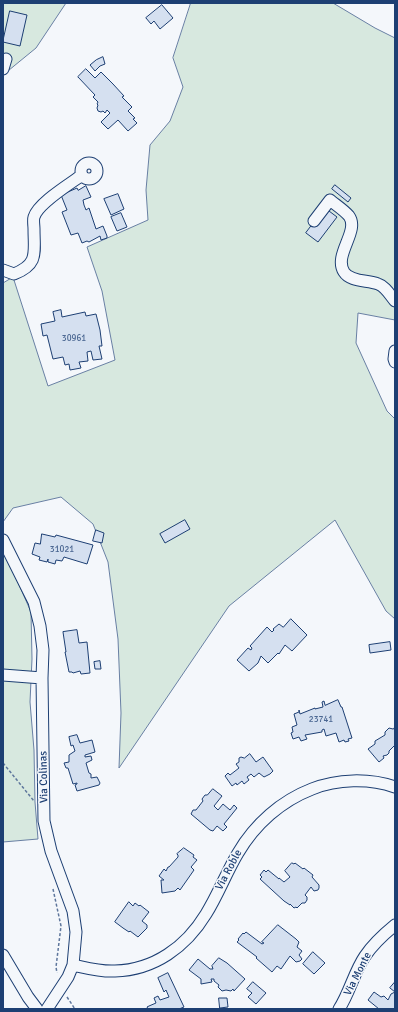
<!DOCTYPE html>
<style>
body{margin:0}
#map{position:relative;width:398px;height:1012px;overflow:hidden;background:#f4f7fb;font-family:Signika,sans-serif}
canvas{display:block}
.frame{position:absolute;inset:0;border:4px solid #1d3f73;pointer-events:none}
</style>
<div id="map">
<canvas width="398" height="1012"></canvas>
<div class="frame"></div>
</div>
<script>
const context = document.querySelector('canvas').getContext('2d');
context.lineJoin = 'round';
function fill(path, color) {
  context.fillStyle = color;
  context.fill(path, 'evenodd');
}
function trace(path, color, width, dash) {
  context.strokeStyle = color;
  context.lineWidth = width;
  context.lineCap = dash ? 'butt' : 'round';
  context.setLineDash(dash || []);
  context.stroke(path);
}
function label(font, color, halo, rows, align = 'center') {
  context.font = font + ' Signika,sans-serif';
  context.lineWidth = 3;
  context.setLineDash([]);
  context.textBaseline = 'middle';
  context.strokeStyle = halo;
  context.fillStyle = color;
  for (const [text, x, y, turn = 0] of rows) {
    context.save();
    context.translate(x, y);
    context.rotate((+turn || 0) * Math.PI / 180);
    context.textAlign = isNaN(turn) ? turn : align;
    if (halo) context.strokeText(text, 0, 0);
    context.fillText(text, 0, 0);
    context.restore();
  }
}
const green = new Path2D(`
 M3,3H66L36,48L3,75Z
 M191,3H333L375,28L395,38V320L358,313L356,343L387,411L395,419V619L386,611L335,520L229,606L119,768L121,713L118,639L108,562L93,524L61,497L13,508L3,522V283L13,277L48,386L115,360L102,291L87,247L148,220L146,190L150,145L170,121L183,87L173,58Z
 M3,548L31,612L32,659L30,702L34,750L35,802L38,839L3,842Z`);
fill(green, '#d7e8df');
trace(green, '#687fa3', 1);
const building = new Path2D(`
 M162,5L173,18L160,29L154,21L151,24L146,18Z
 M10,11L27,15L20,46L3,42Z
 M103,57L105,64L100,66L95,71L90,65L96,60Z
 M86,69L95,78L101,72L113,84L124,96L122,97L132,107L128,111L135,118L133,119L137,123L128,131L118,120L108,129L101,122L110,113L107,110L105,113L103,111L101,112L98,111L97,108L98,105L97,104L98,102L93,97L95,95L78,77Z
 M335,185L351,198L348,202L332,189Z
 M86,186L91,197L83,200L84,205L86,210L89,208L96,229L103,226L107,236V238L101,240L100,236L89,242L87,241L82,243L78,233L71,235L62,212L67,210L61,195L77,188L78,190Z
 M118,194L124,209L111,215L104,199Z
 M325,208L337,217L318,242L306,233Z
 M121,213L127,227L117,231L111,217Z
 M61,310L62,317L85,312L86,316L96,314L100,330L102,346H99L102,359L93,360L91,351L87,352L88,361L79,362L81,368L70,370L69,364L65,365L63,357L53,359L47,335L43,336L41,324L55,321L53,312Z
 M185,520L190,529L165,543L160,534Z
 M96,530L104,533L102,543L93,541Z
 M42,534L55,537L56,535L93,545L87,564L64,557L62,561L56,560L55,564L48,562V559L47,562L39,560L40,557L32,554L35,543L40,544Z
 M291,619L307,635L292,651L285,645L279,654L278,653L268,663L261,656L258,663L249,671L237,660L248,648L251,650L252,648L250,646L267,627L272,632L274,630L273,629L279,624L283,627Z
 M77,630L79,643L87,642L90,673L81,674L80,671L73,673L72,672H69L65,652H66L63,632Z
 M390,642L391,650L370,653L369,645Z
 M100,661L101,669H95L94,662Z
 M338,700L341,707H342L352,738L348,739L349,741L345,742L344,740L339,742L336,733L326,736L324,729L322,730V732L305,735L307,739L301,741L299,737L293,739L291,733L293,732L292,727L297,725L294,714L299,712V710L300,714L315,708V709L323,707L322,702L324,701L325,705Z
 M395,727V748L394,746L389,751V753L387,755L383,756L384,758L379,762L368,749L375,744V741L385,735V732L389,728L393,729Z
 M77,735L80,743L92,740L95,752L85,755V757L91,756L92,760L86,763L89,773L91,774V778L97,777L100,783L99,785L77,791L75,785L77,784V783L73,784L68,768H66L64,763L69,762V755L75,751L73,745L71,746L69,737Z
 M250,754L256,762L263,757L273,771L270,774L264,777L259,773L254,777L251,774L247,777L249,780L244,784L242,781L237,785L236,783L232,786L225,776L228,773L230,775L239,768L236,764L239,762V758L241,757L244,758Z
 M213,789L222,796L214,806L218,810L223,804L230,810L234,805L237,808L224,824L227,827L223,831L217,826L213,831L210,830L191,814L193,810H196L203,801L202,799L205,795H207Z
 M184,848L194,855L193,857L197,860L191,867L194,870L180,890L178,888L175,891L162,893L161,880H164L159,876L164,869L166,871L168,867H169L178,857V855L177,854Z
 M292,863L294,864L295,863L303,869L304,868L313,875L312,877L319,885V888L318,890L314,891L311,887L305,895L307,897V900L305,903H302L297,908L296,907L294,908L290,904V905L284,901L260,879L262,877L260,875L264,870L266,872L268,870L279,879V878L284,882L290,877L285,871Z
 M129,902L133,906L135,903L139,906L140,905L149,912L142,921L147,925V928L138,937L130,931L129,932L123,928L115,922Z
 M278,925L296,939L299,942L297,947L302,951L299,955L302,959L300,961L296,962L290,956L281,969L277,966L272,972L256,958L257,957L237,942L239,940L238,939L243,933L244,934L246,932L262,944L264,943L262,942Z
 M313,952L325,963L314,974L303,964Z
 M219,958L227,963L245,979L234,991L233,989L231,991L226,990L222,991L218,987L219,985L214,981V979H211L212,982L201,984V979L189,970L198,959L210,969H213L212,966Z
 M168,973L184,1007L179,1009H148L147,1007L149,1006L156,1003L154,998L158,996L160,1000L169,997L166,990L164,992L158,978Z
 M253,982L266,993L256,1004L248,997L252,993L247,989Z
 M395,982V1009H379L368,1000L374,992L381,997L384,996L388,1000L391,994L395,992L390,988Z
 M219,998H227L228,1007L220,1008Z`);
fill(building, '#d5e0f0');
trace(building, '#1d3f73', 1);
const minor = new Path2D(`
 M3,69L6,59
 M81 171a8 8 0 1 1 16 0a8 8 0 1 1-16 0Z
 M314,221L330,200C336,205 344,210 349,216C360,231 333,255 344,272C350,282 368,280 378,284C385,286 390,295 395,301
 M3,270L14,274C39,264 34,253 34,229C34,226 33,220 34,217C38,203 70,184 82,175
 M395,351L394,359L395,362
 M3,540L34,602L40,626L43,650L42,678L44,821L51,851L73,911L76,932L73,965L68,977L47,1009
 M3,675L42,678
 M3,955L28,997L37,1009
 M73,965C87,968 101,972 115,971C154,970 186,947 206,914C218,895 226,873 238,853C255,824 281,801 312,789C337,779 369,778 395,787
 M339,1009C350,992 354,972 365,956C373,944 384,934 395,925`);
trace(minor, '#1d3f73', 13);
trace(new Path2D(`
 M3,763L34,801
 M53,889L61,926L56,967L57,973
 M67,997L75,1009`), '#5e769c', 1.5, [3, 2]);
trace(minor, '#f4f7fb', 11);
label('9px', '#4b6792', null, [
 ["30961",74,339],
 ["31021",62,550],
 ["23741",321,720]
]);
label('11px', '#1d3f73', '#f4f7fb', [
 ["Via Colinas",44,777,-91],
 ["Via Roble",229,870,-62],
 ["Via Monte",358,974,-63]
]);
</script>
